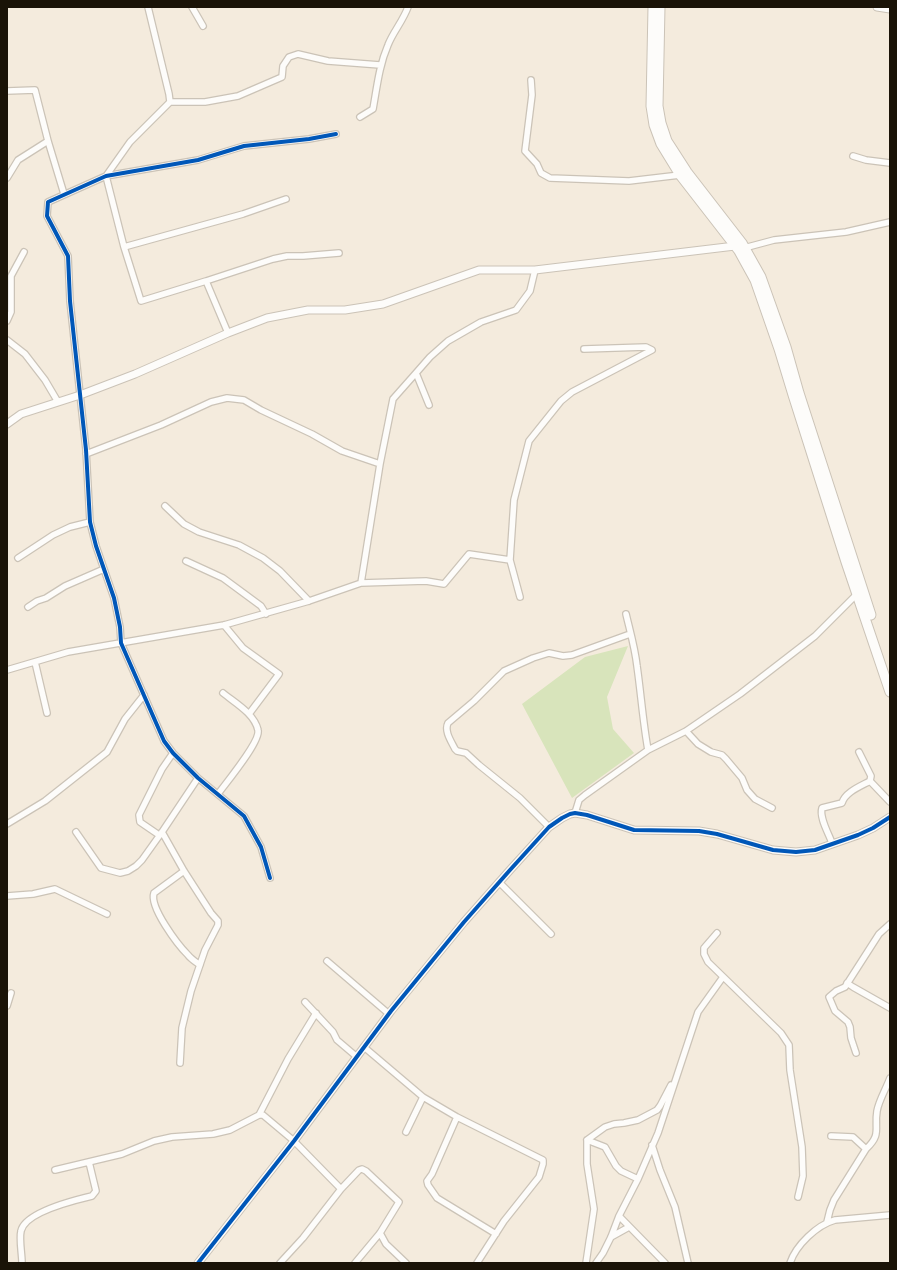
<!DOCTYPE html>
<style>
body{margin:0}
#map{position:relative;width:897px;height:1270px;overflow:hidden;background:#f4ebdd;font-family:Jost,sans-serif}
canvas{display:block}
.frame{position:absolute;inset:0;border:8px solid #1a1307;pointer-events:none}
</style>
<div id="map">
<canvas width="897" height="1270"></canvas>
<div class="frame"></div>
</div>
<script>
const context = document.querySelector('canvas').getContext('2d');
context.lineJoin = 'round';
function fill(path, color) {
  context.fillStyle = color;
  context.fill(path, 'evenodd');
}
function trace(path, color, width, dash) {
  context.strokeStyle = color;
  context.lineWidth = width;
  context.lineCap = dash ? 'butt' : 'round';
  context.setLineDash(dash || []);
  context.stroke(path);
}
fill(new Path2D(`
 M628,646L607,697L613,729L634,753L572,798L522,704L585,657Z`), '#d8e4bb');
const minor = new Path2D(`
 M148,7L169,94L170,102L130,142L106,176L124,247L141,301L206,281L228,333
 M192,7L203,26
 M531,80L532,95L525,151L537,164L541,173L550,178L629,181L680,175
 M7,91L35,90L48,141L64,194
 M170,102H205L238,96L282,77L283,66L289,57L298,54L328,61L380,65
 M360,117L373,109C377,87 379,66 388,45C393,32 403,21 408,7
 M853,156L866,160L890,163
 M7,178L18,160L48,141
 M124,247L243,214L286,199
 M744,248L774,240L846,232L890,222
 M206,281L273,259L287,256H303L339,253
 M7,321L11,312V276L24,252
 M7,340L25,354L45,380L58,402
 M416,373L430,357L448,341L481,322L516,310L530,291L535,270
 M86,454L161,425L211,402L227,398L244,400L261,410L312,434L342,451L380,464
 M165,506L184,524L199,532L239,545L263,558L280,571L309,601
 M18,558L53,535L70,527L90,522
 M186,561L223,578L261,606L266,614
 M361,583L380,464L393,399L416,373L429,405
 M520,597L510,560L514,500L529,441L561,401L572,392L652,350L646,347L584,349
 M28,607L37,601L46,598L65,586L104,569
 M224,625L243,648L279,674L249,714
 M35,662L47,713
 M7,670L68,652L224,625L309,601L361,583L426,581L444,584L469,554L510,560
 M686,731L698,744L711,752L722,755L726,759L742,778L747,790L755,799L772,808
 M648,750L686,731L740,694L815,636L857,594
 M859,752L871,776L870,781L890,802
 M218,794C226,783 261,741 258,730C254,713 235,703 223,693
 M575,813L579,800L585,795L648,750C643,722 641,694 637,666C635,648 630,631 626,614
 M7,824L45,801L107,752L125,719L144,695
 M549,827L520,798L479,765L466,753L457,751L455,749C451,741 444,731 448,723L474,701L504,671L533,658L549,653L563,656L572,655L630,634
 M76,832L101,868L120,873L128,871L136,866L142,860L162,832L198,778
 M162,832L184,871L211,913L218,921V925L205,950L191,991L182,1028L180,1063
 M159,835L140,822L139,815L162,769L173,753
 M832,843C829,834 819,818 822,808L842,803C845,792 861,786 870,781
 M184,871L154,893C149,907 178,945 188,955C191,959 196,962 200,965
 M270,878L261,847L244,816L198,778L173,753L164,741L121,643L120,627L114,598L96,546L90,522L86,450L70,301L68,256L47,216L48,202L106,176L198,160L244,146L309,139L336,134
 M499,882L551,934
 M7,896L33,894L55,889L107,914
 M717,933L704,948V954L708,962L781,1033L789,1045L790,1070L802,1147L803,1176L798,1197
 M327,961L389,1014
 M847,983L853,987L890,1008
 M305,1002L333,1032L337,1040L357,1057
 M7,1006L11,993
 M364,1047L423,1097L457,1117L543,1160V1164L539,1177L504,1221L477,1263
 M856,1053L851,1038L850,1027L848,1022L835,1011L829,997L836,991L845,987L879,934L890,924
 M259,1115L288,1059L316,1013
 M457,1117L432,1174L427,1181L428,1185L437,1198L496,1234
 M406,1132L423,1097
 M831,1136L853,1137L866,1149
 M587,1140L605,1127L614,1124L624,1123L638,1120L657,1110L660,1106L671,1085
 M587,1140L605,1147L616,1166L621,1171L638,1179
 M652,1145L660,1170L675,1207L688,1263
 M55,1170L122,1154L154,1141L172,1137L213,1134L230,1130L259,1115H263L294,1141L341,1189
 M619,1216L665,1263
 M827,1222L830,1210L834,1200L866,1149C882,1134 874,1129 877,1111C879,1100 886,1089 890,1078
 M380,1233L386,1244L406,1263
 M611,1237L629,1227
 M22,1263C22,1254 19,1239 21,1231C25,1212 75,1200 92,1196L96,1191L89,1162
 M280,1263L303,1238L341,1189L359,1170L362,1169L366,1171L399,1202L380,1233L355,1263
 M586,1263L594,1209L587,1164V1140
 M596,1263L603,1253L611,1237L619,1216L638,1179L658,1133L698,1012L723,977
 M790,1263C796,1245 817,1225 835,1220L890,1215`);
const tertiary = new Path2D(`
 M877,7L890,9
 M7,424L21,414L80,395L135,374L228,333L267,318L308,310H345L383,304L479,270H535L735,246
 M198,1263L294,1141L391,1011L464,922L510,870L549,827L562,818L570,814L575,813L587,815L634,830L699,831L717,834L773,850L796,852L815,850L858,835L873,828L890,817`);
const primary = new Path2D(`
 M653,7L651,106L654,125L661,144L680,175L739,251L755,280L779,349L793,395L846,562L890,692
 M660,7L658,106L661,123L667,141L687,172L742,243L761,277L786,347L799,393L871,615`);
trace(minor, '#cbc3b7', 8);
trace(tertiary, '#cbc3b7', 9);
trace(primary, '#cbc3b7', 11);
trace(minor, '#fdfcfa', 5.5);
trace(tertiary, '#fdfcfa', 7);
trace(primary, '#fdfcfa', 9);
trace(new Path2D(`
 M270,878L261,847L244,816L198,778L173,753L164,741L121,643L120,627L114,598L96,546L90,522L86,450L70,301L68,256L47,216L48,202L106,176L198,160L244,146L309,139L336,134
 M198,1263L294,1141L391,1011L464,922L510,870L549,827L562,818L570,814L575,813L587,815L634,830L699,831L717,834L773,850L796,852L815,850L858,835L873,828L890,817`), '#0057b8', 4);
</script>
